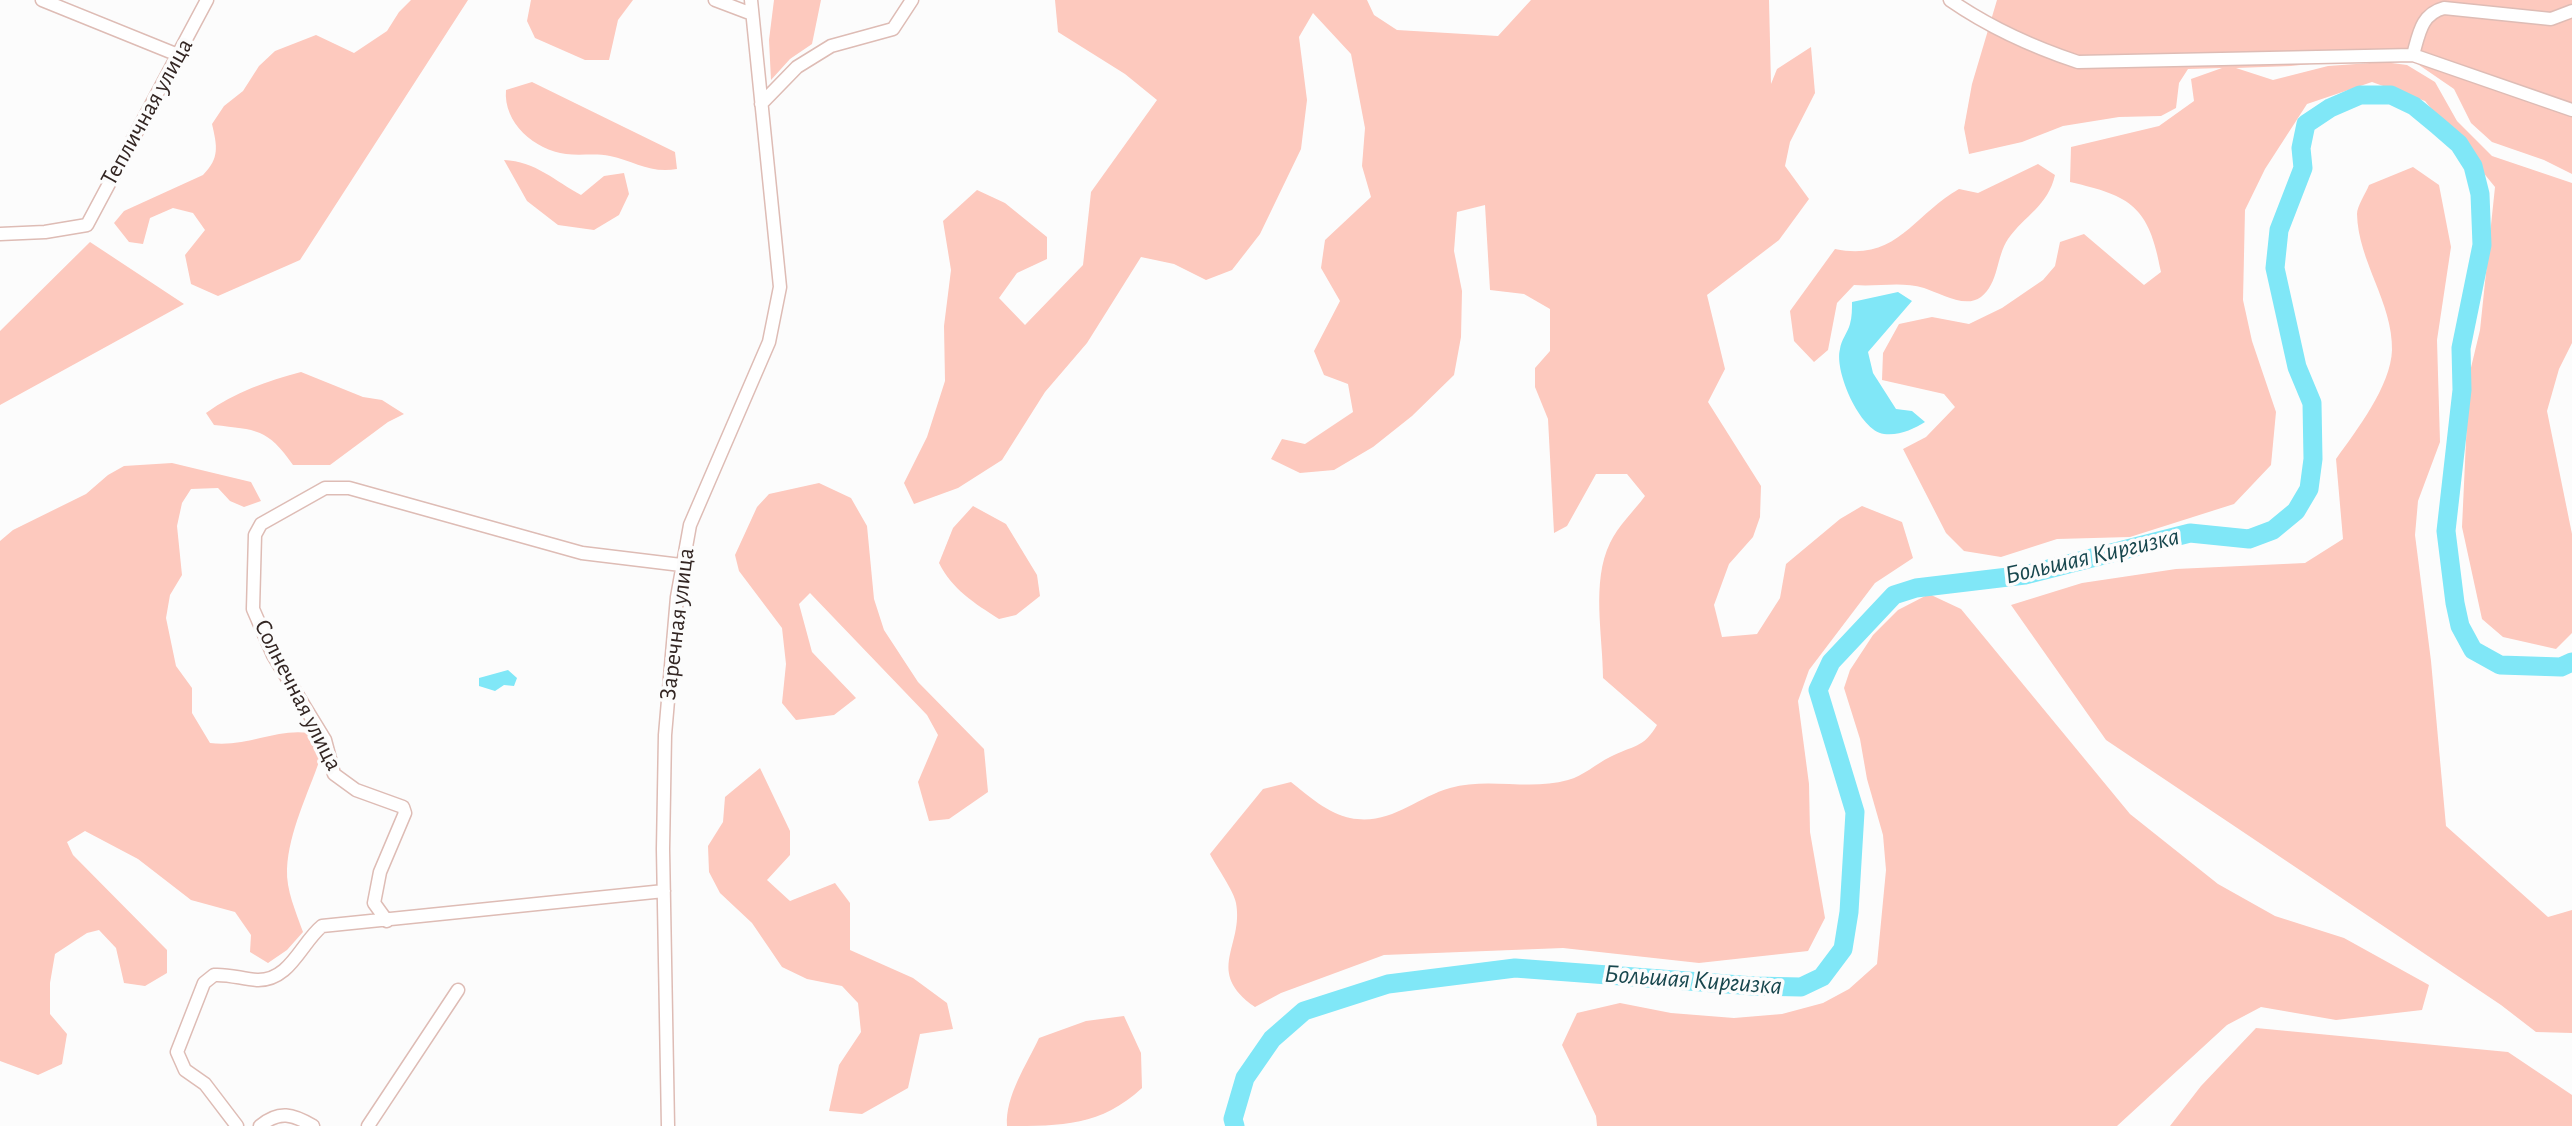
<!DOCTYPE html>
<meta charset="utf-8">
<style>
body{margin:0}
canvas{display:block;background:#fcfcfc}
</style>
<canvas width="2572" height="1126"></canvas>
<script>
const context = document.querySelector('canvas').getContext('2d');
context.lineJoin = 'round';
function fill(path, color) {
  context.fillStyle = color;
  context.fill(path, 'evenodd');
}
function trace(path, color, width, dash) {
  context.strokeStyle = color;
  context.lineWidth = width;
  context.lineCap = dash ? 'butt' : 'round';
  context.setLineDash(dash || []);
  context.stroke(path);
}
function label(font, color, halo, rows, align = 'center') {
  context.font = font + ' "Alegreya Sans",sans-serif';
  context.lineWidth = 7;
  context.setLineDash([]);
  context.textBaseline = 'middle';
  context.strokeStyle = halo;
  context.fillStyle = color;
  for (const [text, x, y, turn = 0] of rows) {
    context.save();
    context.translate(x, y);
    context.rotate((+turn || 0) * Math.PI / 180);
    context.textAlign = isNaN(turn) ? turn : align;
    if (halo) context.strokeText(text, 0, 0);
    context.fillText(text, 0, 0);
    context.restore();
  }
}
fill(new Path2D(`
 M411,0H468L300,260L218,296L191,284L185,255L205,230L193,213L173,208L150,218L143,244L129,242L114,223L124,211L203,175C220,158 217,146 212,124L224,106L243,91L259,66L275,51L316,35L354,53L387,31L399,12Z
 M531,0H633L618,20L609,60H585L535,38L527,21Z
 M774,0H821L812,44L790,59L771,80L769,40Z
 M1055,0H1367L1374,15L1397,30L1498,36L1531,0H1769L1771,84L1777,69L1811,47L1815,93L1790,142L1785,166L1809,199L1779,240L1707,295L1725,369L1708,402L1761,486L1760,517L1753,537L1729,564L1714,605L1722,637L1757,634L1780,598L1786,564L1840,519L1862,506L1902,522L1913,558L1875,583L1809,670L1798,701L1809,784L1810,832L1825,918L1808,951L1699,963L1563,948L1384,955L1281,993L1255,1007C1204,971 1244,947 1236,903C1234,891 1216,866 1210,854L1263,789L1291,782C1307,795 1329,814 1350,818C1390,826 1415,798 1450,788C1488,777 1530,791 1568,780C1583,776 1596,764 1610,757C1633,745 1643,749 1657,725L1603,678C1603,636 1591,582 1610,543C1618,526 1634,511 1645,496L1627,474H1596L1567,526L1554,533L1548,419L1535,387V368L1550,351V309L1524,294L1490,290L1485,205L1457,212L1454,251L1462,291L1461,337L1454,375L1412,416L1373,447L1334,470L1300,473L1271,459L1282,439L1305,444L1353,412L1348,384L1324,375L1314,351L1340,301L1321,268L1325,240L1371,197L1362,166L1365,128L1351,54L1313,13L1299,37L1307,100L1301,149L1260,234L1232,270L1206,280L1174,264L1141,257L1087,343L1045,392L1002,460L958,488L914,504L904,483L927,437L945,381L944,326L951,270L943,221L977,190L1005,203L1047,237V259L1017,273L999,298L1025,325L1083,265L1091,192L1157,100L1125,74L1058,32Z
 M1997,0H2572V174L2544,160L2492,142L2471,123L2454,89L2403,54L2291,66L2236,68L2273,80L2328,66L2384,62L2407,65L2435,82L2457,121L2492,156L2572,183V343L2559,369L2547,411L2572,534V633L2556,649L2503,637L2482,619L2462,527L2469,376L2480,330L2495,187L2425,101L2372,82L2307,104L2265,169L2245,210L2243,300L2252,341L2276,412L2271,465L2234,504L2130,537L2057,539L2001,557L1964,551L1946,533L1903,449L1926,437L1955,407L1944,394L1882,380L1883,353L1899,324L1932,317L1969,324L2002,308L2043,280L2055,266L2060,242L2084,234L2144,285L2161,272C2149,206 2131,196 2070,182L2071,147L2159,126L2194,101L2191,79L2222,68L2188,69L2179,83L2176,108L2161,116L2119,117L2063,126L2022,142L1969,154L1964,128L1972,84Z
 M532,82L675,152L677,169C651,174 634,161 610,156C596,153 580,156 566,154C535,150 503,123 506,90Z
 M504,160C535,161 555,181 581,195L604,176L624,173L629,194L619,215L594,230L558,225L527,201Z
 M2038,164L2055,175C2048,206 2025,215 2008,239C1996,257 1999,283 1981,297C1965,309 1940,293 1924,288C1901,281 1878,287 1854,285L1837,303L1828,350L1814,362L1794,341L1790,311L1835,249C1897,262 1913,215 1959,189L1978,193Z
 M2413,167L2439,185L2451,247L2437,340L2440,442L2418,501L2415,535L2431,661L2446,826L2548,917L2572,910V1033L2536,1032L2501,1005L2106,740L2011,605L2082,583L2176,569L2305,563L2343,539L2336,459C2356,431 2391,386 2392,350C2393,303 2358,261 2357,214C2357,206 2366,193 2369,185Z
 M90,242L184,304L0,405V331Z
 M301,372L363,397L382,400L404,414L388,422L330,465H293C267,428 257,430 214,425L206,413C235,392 267,381 301,372Z
 M172,463L251,482L261,501L244,507L230,501L218,488L191,489L182,503L177,526L182,575L170,595L166,618L176,666L192,688V713L210,743C245,748 276,728 309,733L320,759C308,794 289,831 287,869C286,890 296,912 303,932L287,950L268,963L250,952L251,935L235,912L191,900L138,859L85,831L67,842L73,855L167,950V973L145,986L124,983L116,948L99,930L87,933L55,954L50,983V1014L67,1034L62,1064L38,1075L0,1061V541L13,530L86,494L108,475L124,466Z
 M819,483L851,498L867,526L874,599L884,630L918,682L984,749L988,792L949,819L929,821L918,782L938,735L927,715L810,593L799,604L812,652L856,698L834,715L796,720L782,703L786,664L782,628L739,571L735,555L757,507L769,494Z
 M973,506L1006,524L1037,575L1040,596L1016,615L999,619C974,603 952,589 939,563L953,528Z
 M1929,594L1961,609L2130,814L2218,884L2275,916L2344,938L2429,985L2422,1010L2336,1020L2261,1007L2227,1025L2117,1126H1597L1596,1116L1562,1045L1577,1013L1620,1003L1671,1013L1734,1018L1782,1014L1823,1003L1849,989L1877,964L1886,870L1883,835L1867,779L1860,739L1844,688L1850,670L1873,635L1898,610Z
 M760,768L790,831V855L767,880L790,901L835,883L850,903V950L913,978L947,1003L953,1029L920,1034L908,1088L862,1114L829,1111L839,1065L861,1032L858,1003L842,986L807,979L782,967L752,923L720,893L709,872L708,846L723,822L725,797Z
 M1124,1016L1141,1053L1142,1088C1101,1126 1062,1126 1007,1126C1005,1096 1027,1064 1039,1038L1086,1021Z
 M2256,1028L2508,1052L2572,1095V1126H2170L2201,1086Z`), '#fdc9be');
fill(new Path2D(`
 M1898,292L1912,301L1868,352L1873,373L1896,409L1912,411L1925,422C1914,429 1899,436 1884,434C1860,431 1834,371 1840,349C1841,340 1848,332 1850,324C1852,317 1852,309 1852,302Z
 M508,670L517,678L514,686L504,685L495,691L479,686V678Z`), '#80e7f7');
trace(new Path2D(`
 M1235,1126L1233,1119L1245,1078L1272,1039L1304,1011L1388,984L1515,968L1754,986L1801,987L1822,977L1843,949L1849,912L1855,812L1818,690L1831,662L1894,595L1916,588L2025,575L2190,533L2249,539L2273,530L2296,511L2309,489L2313,459L2312,403L2297,367L2275,268L2279,230L2303,168L2301,148L2306,124L2330,108L2360,95H2391L2414,106L2437,125L2459,144L2473,166L2480,194L2482,245L2461,348L2462,390L2446,531L2455,603L2460,626L2473,650L2500,665L2561,667L2572,662`), '#80e7f7', 19);
const minor = new Path2D(`
 M42,0L178,55
 M715,0L752,14
 M1950,0C1989,27 2033,47 2078,62L2413,55L2572,110
 M2413,55C2419,34 2421,14 2444,8L2551,19L2572,11
 M761,104L797,67L831,46L893,29L912,0
 M0,234L45,232L87,225L207,0
 M387,921L374,903L380,872L405,813L403,807L356,790L334,774L325,740L273,655L253,609L255,535L261,524L325,488H349L582,553L681,565
 M237,1126L205,1084L185,1070L177,1052L204,983L214,975C229,974 242,979 257,980C290,981 301,943 322,926L664,891
 M260,1126C279,1110 293,1114 313,1126
 M368,1126L458,990
 M668,1126L663,849L665,735L677,597L690,525L769,342L780,287L751,0`);
trace(minor, '#debcb5', 15);
trace(minor, '#fff', 12);
label('24px', '#332623', '#fcfcfc', [
 ["Тепличная улица",147,112,-61],
 ["Заречная улица",677,624,-83],
 ["Солнечная улица",298,695,63]
]);
label('italic 26px', '#18474e', '#fcfcfc', [
 ["Большая Киргизка",2092,556,-13],
 ["Большая Киргизка",1693,980,4]
]);
</script>
